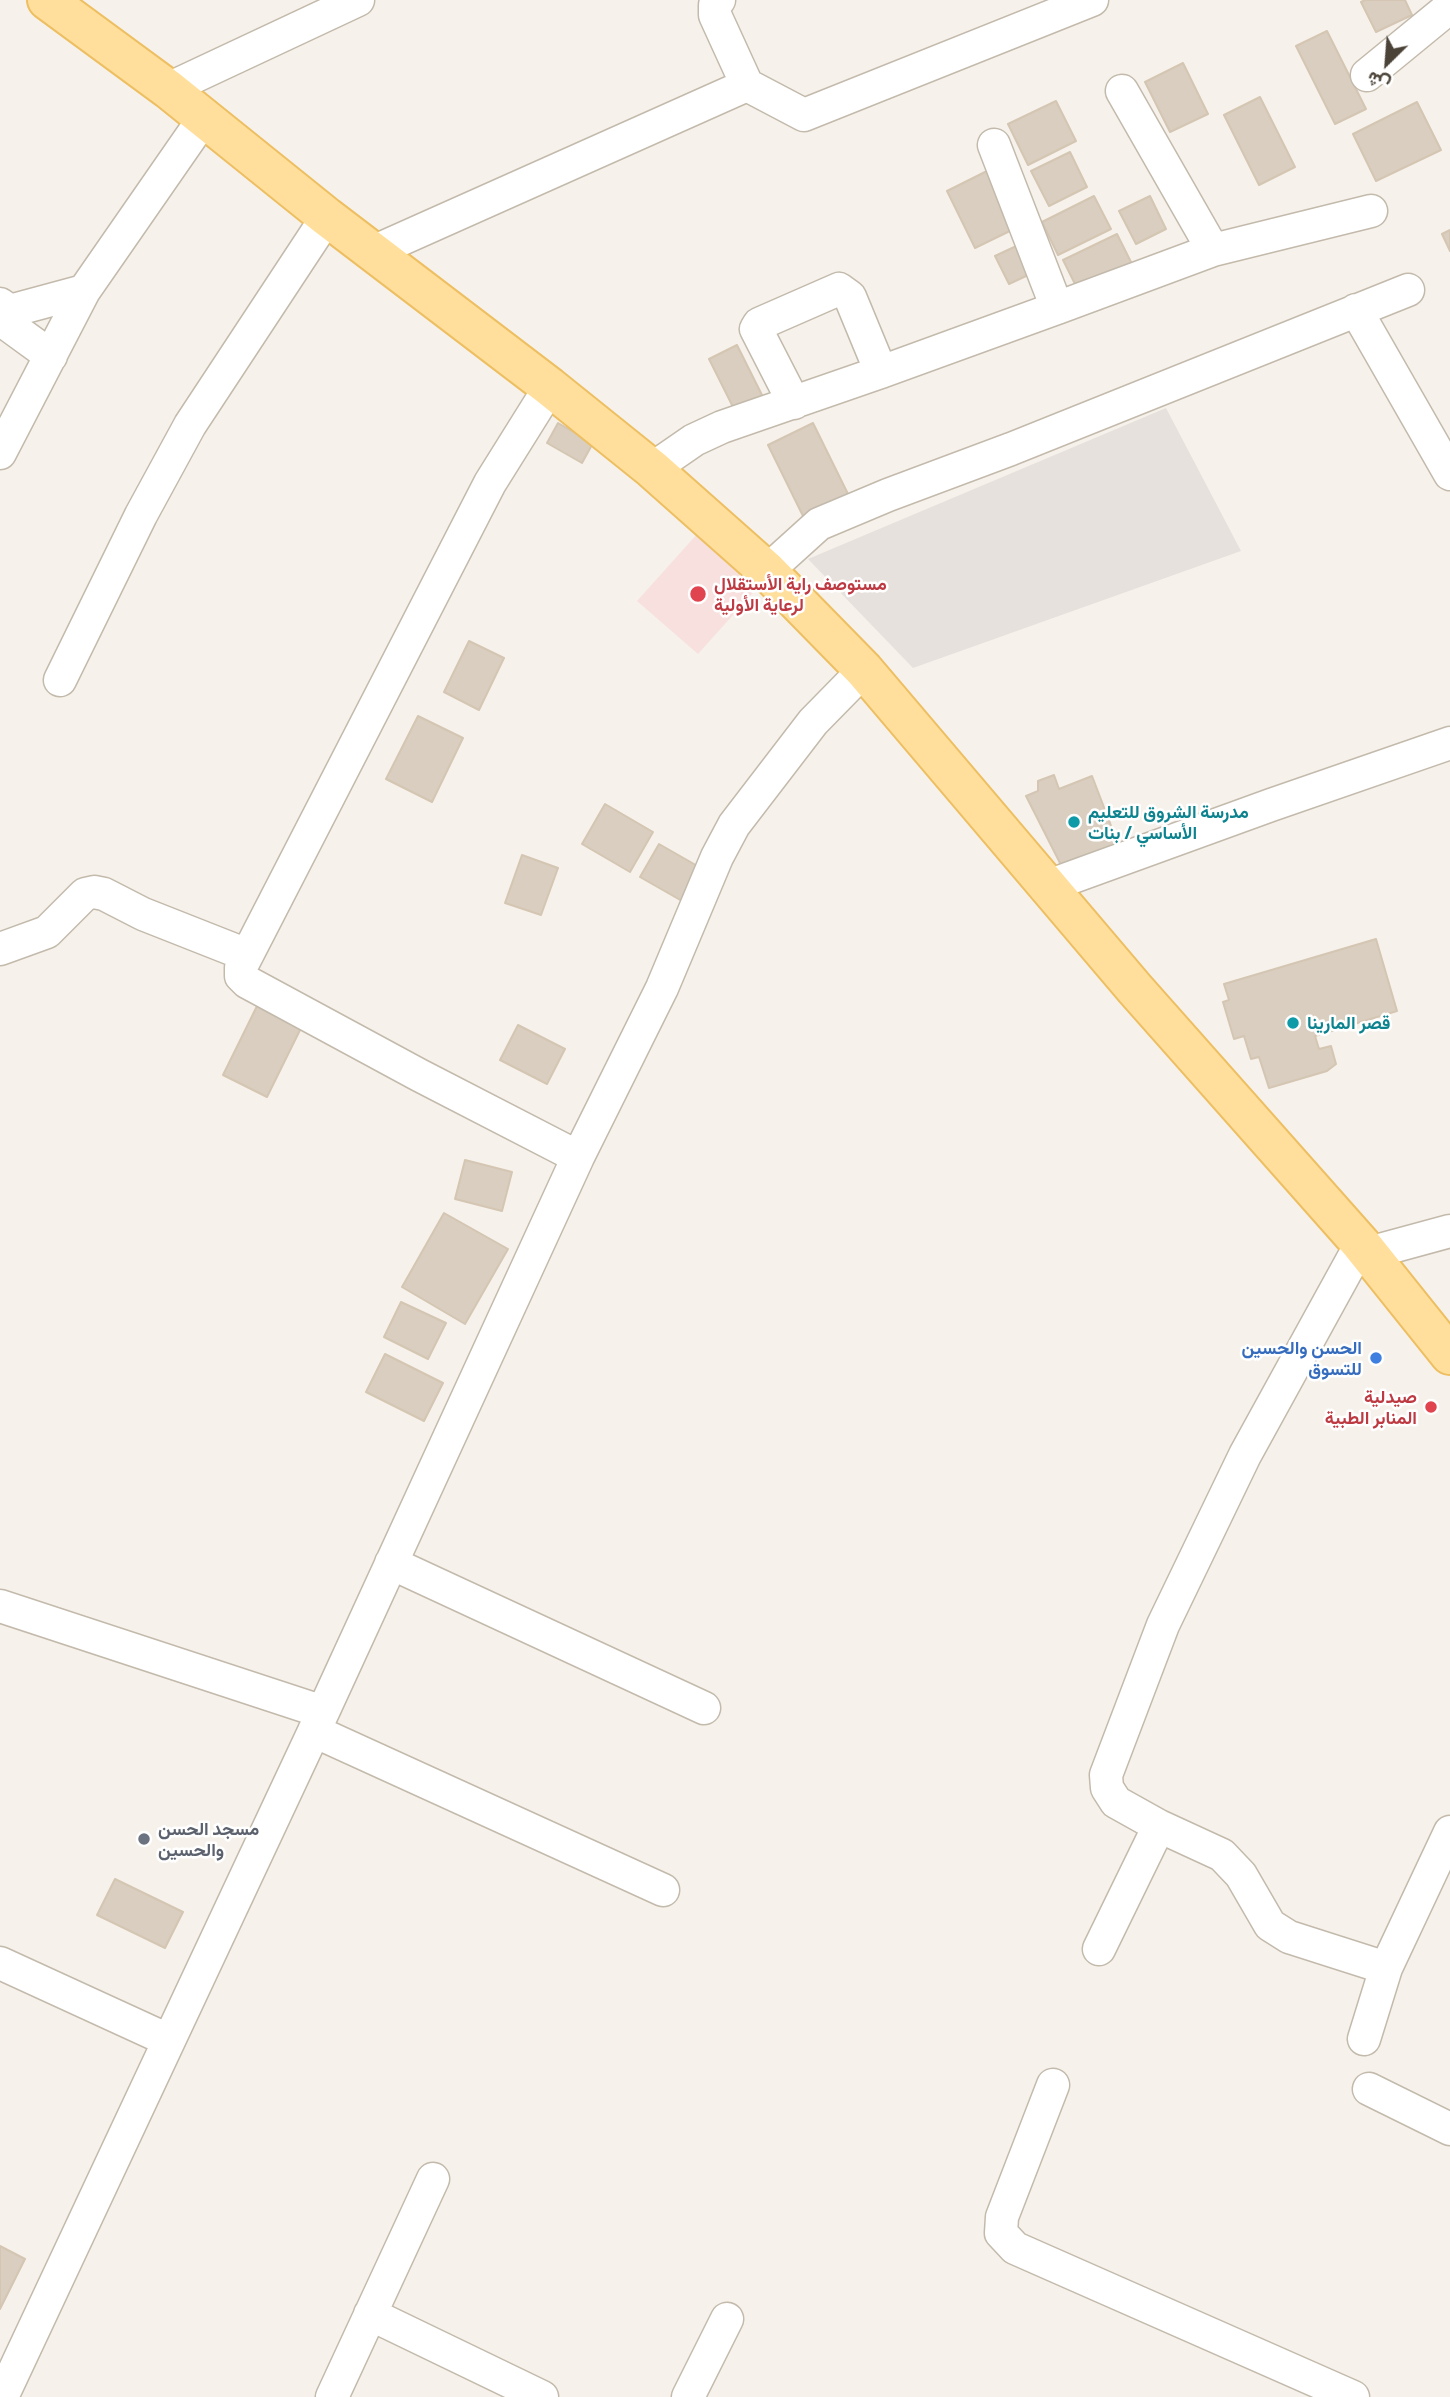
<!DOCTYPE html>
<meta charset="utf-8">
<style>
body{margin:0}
#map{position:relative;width:1450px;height:2397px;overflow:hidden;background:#f6f2eb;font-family:Barlow,Vazirmatn,sans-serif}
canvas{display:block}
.north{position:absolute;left:1352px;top:28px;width:70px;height:70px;-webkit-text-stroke:5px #fff;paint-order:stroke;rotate:205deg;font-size:19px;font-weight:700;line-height:28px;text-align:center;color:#4b4338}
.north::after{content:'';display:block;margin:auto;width:24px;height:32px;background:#4b4338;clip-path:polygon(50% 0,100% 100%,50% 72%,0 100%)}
</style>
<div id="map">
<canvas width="1450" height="2397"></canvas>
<div class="north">ش</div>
</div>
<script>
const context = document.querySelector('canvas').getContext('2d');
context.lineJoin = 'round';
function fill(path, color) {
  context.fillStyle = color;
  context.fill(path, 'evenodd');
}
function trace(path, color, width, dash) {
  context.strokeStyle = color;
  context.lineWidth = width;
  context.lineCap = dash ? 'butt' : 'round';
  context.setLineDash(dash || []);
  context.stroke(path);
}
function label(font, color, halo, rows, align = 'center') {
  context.font = font + ' Barlow,Vazirmatn,sans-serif';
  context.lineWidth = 5;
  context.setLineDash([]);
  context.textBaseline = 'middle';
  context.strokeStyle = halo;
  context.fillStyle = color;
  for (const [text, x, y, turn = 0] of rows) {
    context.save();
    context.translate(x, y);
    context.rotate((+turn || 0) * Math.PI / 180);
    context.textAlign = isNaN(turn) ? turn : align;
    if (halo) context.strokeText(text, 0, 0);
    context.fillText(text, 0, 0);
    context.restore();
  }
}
fill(new Path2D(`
 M1166,408L1241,551L913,668L808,559Z`), '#e6e1dc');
fill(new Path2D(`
 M698,533L758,587L698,654L637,601Z`), '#f7e0de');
const building = new Path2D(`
 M1365,0H1405L1412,15L1376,32L1361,2Z
 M1327,31L1366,109L1335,124L1296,46Z
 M1183,63L1208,114L1170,132L1145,82Z
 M1260,97L1295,167L1259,185L1224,115Z
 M1056,101L1076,141L1028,165L1008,124Z
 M1417,102L1441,150L1376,181L1353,134Z
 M1070,152L1087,187L1049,206L1031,171Z
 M989,170L1018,227L975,248L947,191Z
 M1094,196L1111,229L1058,255L1042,222Z
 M1150,196L1166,229L1136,244L1119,211Z
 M1450,230V251L1442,234Z
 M1117,234L1136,272L1082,298L1063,260Z
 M1027,241L1041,269L1009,284L995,256Z
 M737,345L765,401L737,415L709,359Z
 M558,423L593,443L582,463L547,443Z
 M813,423L848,494L803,516L768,445Z
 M469,641L504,658L479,710L444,692Z
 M418,716L463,738L432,802L386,779Z
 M1054,775L1059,789L1092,776L1120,849L1061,865L1026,796L1038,791V781Z
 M605,804L653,832L630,872L582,844Z
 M659,844L701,868L682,901L640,877Z
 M522,855L558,868L541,915L505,903Z
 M1376,939L1397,1011L1315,1036L1319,1049L1331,1046L1336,1064L1327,1071L1269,1088L1259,1057L1251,1059L1244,1036L1234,1039L1223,1002L1229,1000L1224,984Z
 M259,1002L303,1024L267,1097L223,1075Z
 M518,1025L565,1049L547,1084L500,1060Z
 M465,1160L512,1172L502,1211L455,1199Z
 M444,1213L508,1249L465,1324L402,1287Z
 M401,1302L446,1323L428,1359L384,1337Z
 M385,1354L443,1383L424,1421L366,1392Z
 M115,1879L183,1912L165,1948L97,1915Z
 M0,2246L25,2259L0,2309Z`);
fill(building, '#d9cebf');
trace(building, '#d4c6b2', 2);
const minor = new Path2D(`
 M719,0L715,5V15L747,85L804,115L1092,0
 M1367,75L1450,7
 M168,89L358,0
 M1213,250L1371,211
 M375,251L747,85
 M0,304L10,311L84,291
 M1057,308L1213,250L1122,91
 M1356,310L1450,474
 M0,319L51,356
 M550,387L490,483L241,967V976L247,982L419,1075L578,1157
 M794,403L756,329L759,324L839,289L850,297L881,372
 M0,453L84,291L204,118
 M652,469L694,440L722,427L881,372L1057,308L994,145
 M767,571L819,524L888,495L1011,449L1408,290
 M60,680L141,515L190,425L327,217
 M1048,886L1271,805L1450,743
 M0,949L47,932L85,894L94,892L104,894L143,914L247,955
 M1361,1244L1245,1455L1163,1625L1106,1775L1107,1788L1116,1802L1159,1826L1222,1855L1241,1875L1270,1925L1289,1937L1386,1968
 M1369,1253L1450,1231
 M391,1563L704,1708
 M0,1606L323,1712
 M314,1731L663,1890
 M1099,1949L1159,1826
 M0,1963L168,2040
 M1364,2039L1386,1968L1450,1832
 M1053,2085L1002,2217L1001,2233L1015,2248L1353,2397
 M1369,2089L1450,2129
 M370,2314L542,2397
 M2,2397L323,1712L578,1157L662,988L717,857L734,825L813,722L864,670
 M332,2397L433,2179
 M688,2397L727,2319`);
const major = new Path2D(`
 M47,0L168,89L327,217L550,387L652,469L767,571L864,670L1135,989L1361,1244L1450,1355`);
trace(minor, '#c3baac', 35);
trace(major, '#edbf62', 42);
trace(minor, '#fff', 32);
trace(major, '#ffdf9b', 38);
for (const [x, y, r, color] of [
 [698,594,9,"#e0444e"],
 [1074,822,7,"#0f9aa8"],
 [1293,1023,7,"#0f9aa8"],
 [1376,1358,7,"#3f7fe0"],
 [1431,1407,7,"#e0444e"],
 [144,1839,7,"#6b7280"]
]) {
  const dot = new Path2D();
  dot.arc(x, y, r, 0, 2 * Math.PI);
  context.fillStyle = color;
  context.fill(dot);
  trace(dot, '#fff', 2.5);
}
label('bold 18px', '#be3a42', '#fff', [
 ["مستوصف راية الأستقلال",714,584],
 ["لرعاية الأولية",714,605],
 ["صيدلية",1417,1397,"right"],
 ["المنابر الطبية",1417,1418,"right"]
], 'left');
label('bold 18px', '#0d838f', '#fff', [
 ["مدرسة الشروق للتعليم",1088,812],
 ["الأساسي / بنات",1088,833],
 ["قصر المارينا",1307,1023]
], 'left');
label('bold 18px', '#366cbe', '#fff', [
 ["الحسن والحسين",1362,1348],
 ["للتسوق",1362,1369]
], 'right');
label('bold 18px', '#5b616d', '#fff', [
 ["مسجد الحسن",158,1829],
 ["والحسين",158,1850]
], 'left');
</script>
